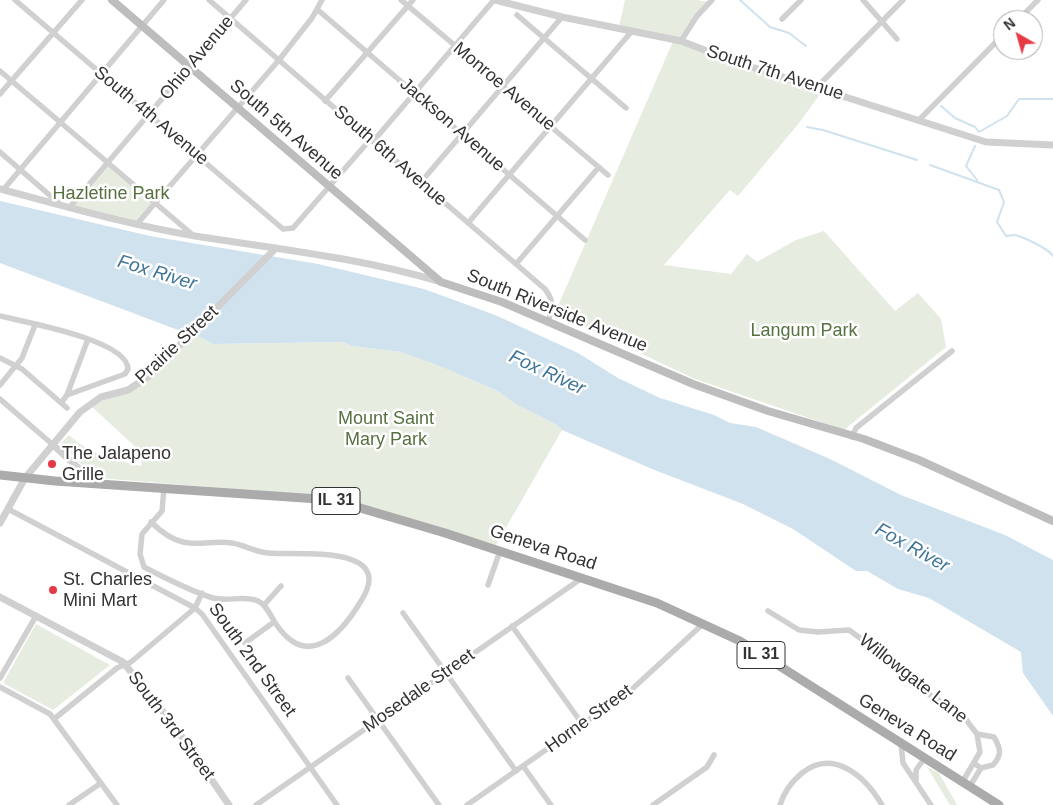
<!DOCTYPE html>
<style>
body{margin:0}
#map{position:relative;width:1053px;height:805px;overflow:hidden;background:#fff;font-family:Arial,sans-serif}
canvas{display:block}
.north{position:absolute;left:993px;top:10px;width:50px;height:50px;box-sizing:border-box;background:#fff;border:1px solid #adadad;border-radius:50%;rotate:322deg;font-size:14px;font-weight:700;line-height:20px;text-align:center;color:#333}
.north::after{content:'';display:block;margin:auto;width:18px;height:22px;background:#e63946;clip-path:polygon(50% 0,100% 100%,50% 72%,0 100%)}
</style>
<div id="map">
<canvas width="1053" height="805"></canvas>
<div class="north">N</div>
</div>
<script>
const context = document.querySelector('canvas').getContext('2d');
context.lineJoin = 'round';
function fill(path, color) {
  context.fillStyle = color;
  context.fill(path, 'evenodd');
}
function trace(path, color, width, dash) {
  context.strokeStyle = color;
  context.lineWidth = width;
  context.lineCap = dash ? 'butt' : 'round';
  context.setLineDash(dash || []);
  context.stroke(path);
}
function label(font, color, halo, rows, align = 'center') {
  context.font = font + ' Arial,sans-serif';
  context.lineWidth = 5;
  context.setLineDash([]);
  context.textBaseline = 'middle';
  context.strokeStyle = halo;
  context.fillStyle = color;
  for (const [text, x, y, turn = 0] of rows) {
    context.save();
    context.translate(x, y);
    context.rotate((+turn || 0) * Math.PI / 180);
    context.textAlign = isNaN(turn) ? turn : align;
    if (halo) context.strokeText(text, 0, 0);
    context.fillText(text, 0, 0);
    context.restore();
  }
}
fill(new Path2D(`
 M625,0H697L708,2L681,40L619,27Z
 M674,39L823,90L799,123L738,196L730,190L664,265L731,274L747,254L757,262L796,240L824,231L895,311L918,293L941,319L946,347L844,430L695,379L555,313Z
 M109,163L154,202L136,223L72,206Z
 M194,334L213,344L343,342L352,346L401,352L442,367L498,391L517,404L557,425L562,430L496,545L340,498L100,478L92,474L63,448L62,442L69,435C89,454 115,460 141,466L142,453L90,405L102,398L139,387Z
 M36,624L110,665L53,710L3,683Z
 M927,767L939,773L957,805H950Z`), '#e6ecdf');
fill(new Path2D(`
 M0,201L150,236L318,264L424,289L495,315L578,353L618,378L660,398L714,415L730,423L756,427L830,459L901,495L1005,535L1053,560V716L1023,673L1021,652L929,598L898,589L867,571H856L793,529L743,504L652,469L562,430L557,425L516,404L498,391L442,367L401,352L352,346L343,342L213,344L194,334L178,330L0,263Z`), '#cfe2ee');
trace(new Path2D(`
 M740,0L770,27L789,33L806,46
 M941,106L955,118L975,127L979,132L1007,116L1019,99H1053
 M807,127L823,130L917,160
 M975,146L966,166L977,180
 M930,165L999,190L1004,202L997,222L1006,236C1009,236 1011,235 1014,235C1022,236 1049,249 1053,256`), '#cfe2ee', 2);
trace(new Path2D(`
 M15,0L283,229L293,228L368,142L376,138L494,0
 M209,0L545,289C554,301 553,307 548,321
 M401,0L608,175
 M863,0L897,39
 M318,10L585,240
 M517,15L626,108
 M782,19L801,0
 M1018,20L1038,0
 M681,41L697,16L712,0
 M0,71L194,236
 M817,87L903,0
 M0,94L82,0
 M325,101L413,0
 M919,120L1003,35
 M0,152L61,205
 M421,182L562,17
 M3,190L164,0
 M69,208L246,0
 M468,223L632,31
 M137,224L279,60L312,18L322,0
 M516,264L599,167
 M0,316C24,322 128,340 128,369L125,374L67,395
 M0,358L22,369L67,408
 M0,385L22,358L35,325
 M0,399L52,444
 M61,403L67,395L88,339
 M852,437L856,428L952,351
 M8,509L195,608L202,614L337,805
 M151,522C160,531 170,539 183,542C199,546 215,540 232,543C244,545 256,552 268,553C296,556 398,543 361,601C340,636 307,670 276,624C271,617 267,605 258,601C244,595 228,602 213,598C190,591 165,578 144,567L140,554L142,534L162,511L164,488
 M488,585L500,551
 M264,605L281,586
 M768,611L799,630L818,632L849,630L879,652L893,659L922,690L963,715L970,725L977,734L980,752L963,781
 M403,613L516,771
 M512,626L583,725
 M245,643L274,622
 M0,678L36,616
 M348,678L439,805
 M0,687L50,714L117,805
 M54,719L117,668L131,662L195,608L202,593
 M901,744L903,763L931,805
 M975,764L981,768L993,765C1002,755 1001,749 994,737L977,734
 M523,766L551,805
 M916,780V770L924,759
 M970,786L981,768
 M69,805L101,783
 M256,805L582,578
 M467,805L630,691L704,623
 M653,805L707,767L714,755
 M780,805C784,792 791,782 802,773C833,748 865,776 882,805`), '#d0d0d0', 5.5);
trace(new Path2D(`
 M495,0L562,17L681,41L736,62L986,142L1053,145
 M0,189C64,206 129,225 195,236C278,249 361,258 441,282
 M52,444L95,483
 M0,523L25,478L80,412L101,397L128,390L149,376L276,248
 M0,597L123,662L173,724L229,805`), '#d0d0d0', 7);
trace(new Path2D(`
 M112,0L441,282L502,302L693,384L768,411L864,439L919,460L1053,521`), '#bdbdbd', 8);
trace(new Path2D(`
 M0,475L55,481L333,500L445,533L657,603L740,641L999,805`), '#ababab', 9);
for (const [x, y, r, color] of [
 [52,464,5,"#e63946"],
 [53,590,5,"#e63946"]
]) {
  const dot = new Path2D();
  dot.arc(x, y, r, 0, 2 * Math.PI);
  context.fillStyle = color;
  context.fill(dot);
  trace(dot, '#fff', 2);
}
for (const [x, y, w] of [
 [336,501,48],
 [761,655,48]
]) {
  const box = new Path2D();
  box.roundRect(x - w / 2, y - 13.5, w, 27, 4);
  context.fillStyle = '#fff';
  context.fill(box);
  trace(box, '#333', 1);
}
label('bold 16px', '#333', null, [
 ["IL 31",336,501],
 ["IL 31",761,655]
]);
label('18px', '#333', '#fff', [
 ["Ohio Avenue",197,58,-50],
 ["South 7th Avenue",775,73,18],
 ["Monroe Avenue",504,87,40],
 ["South 4th Avenue",151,116,40],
 ["Jackson Avenue",452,125,41],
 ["South 5th Avenue",286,130,41],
 ["South 6th Avenue",390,156,41],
 ["South Riverside Avenue",557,311,22],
 ["Prairie Street",177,345,-43],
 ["Geneva Road",543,548,18],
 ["South 2nd Street",252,660,54],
 ["Willowgate Lane",913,679,38],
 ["Mosedale Street",419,691,-35],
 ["Horne Street",589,719,-36],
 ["South 3rd Street",171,726,53],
 ["Geneva Road",907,728,32]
]);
label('18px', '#56703f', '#fff', [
 ["Hazletine Park",111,194],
 ["Langum Park",804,331],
 ["Mount Saint",386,419],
 ["Mary Park",386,440]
]);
label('18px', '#333', '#fff', [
 ["The Jalapeno",62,454],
 ["Grille",62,475],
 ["St. Charles",63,580],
 ["Mini Mart",63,601]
], 'left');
label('italic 19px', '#3f7597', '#fff', [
 ["Fox River",157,273,17],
 ["Fox River",547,373,25],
 ["Fox River",912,548,29]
]);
</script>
